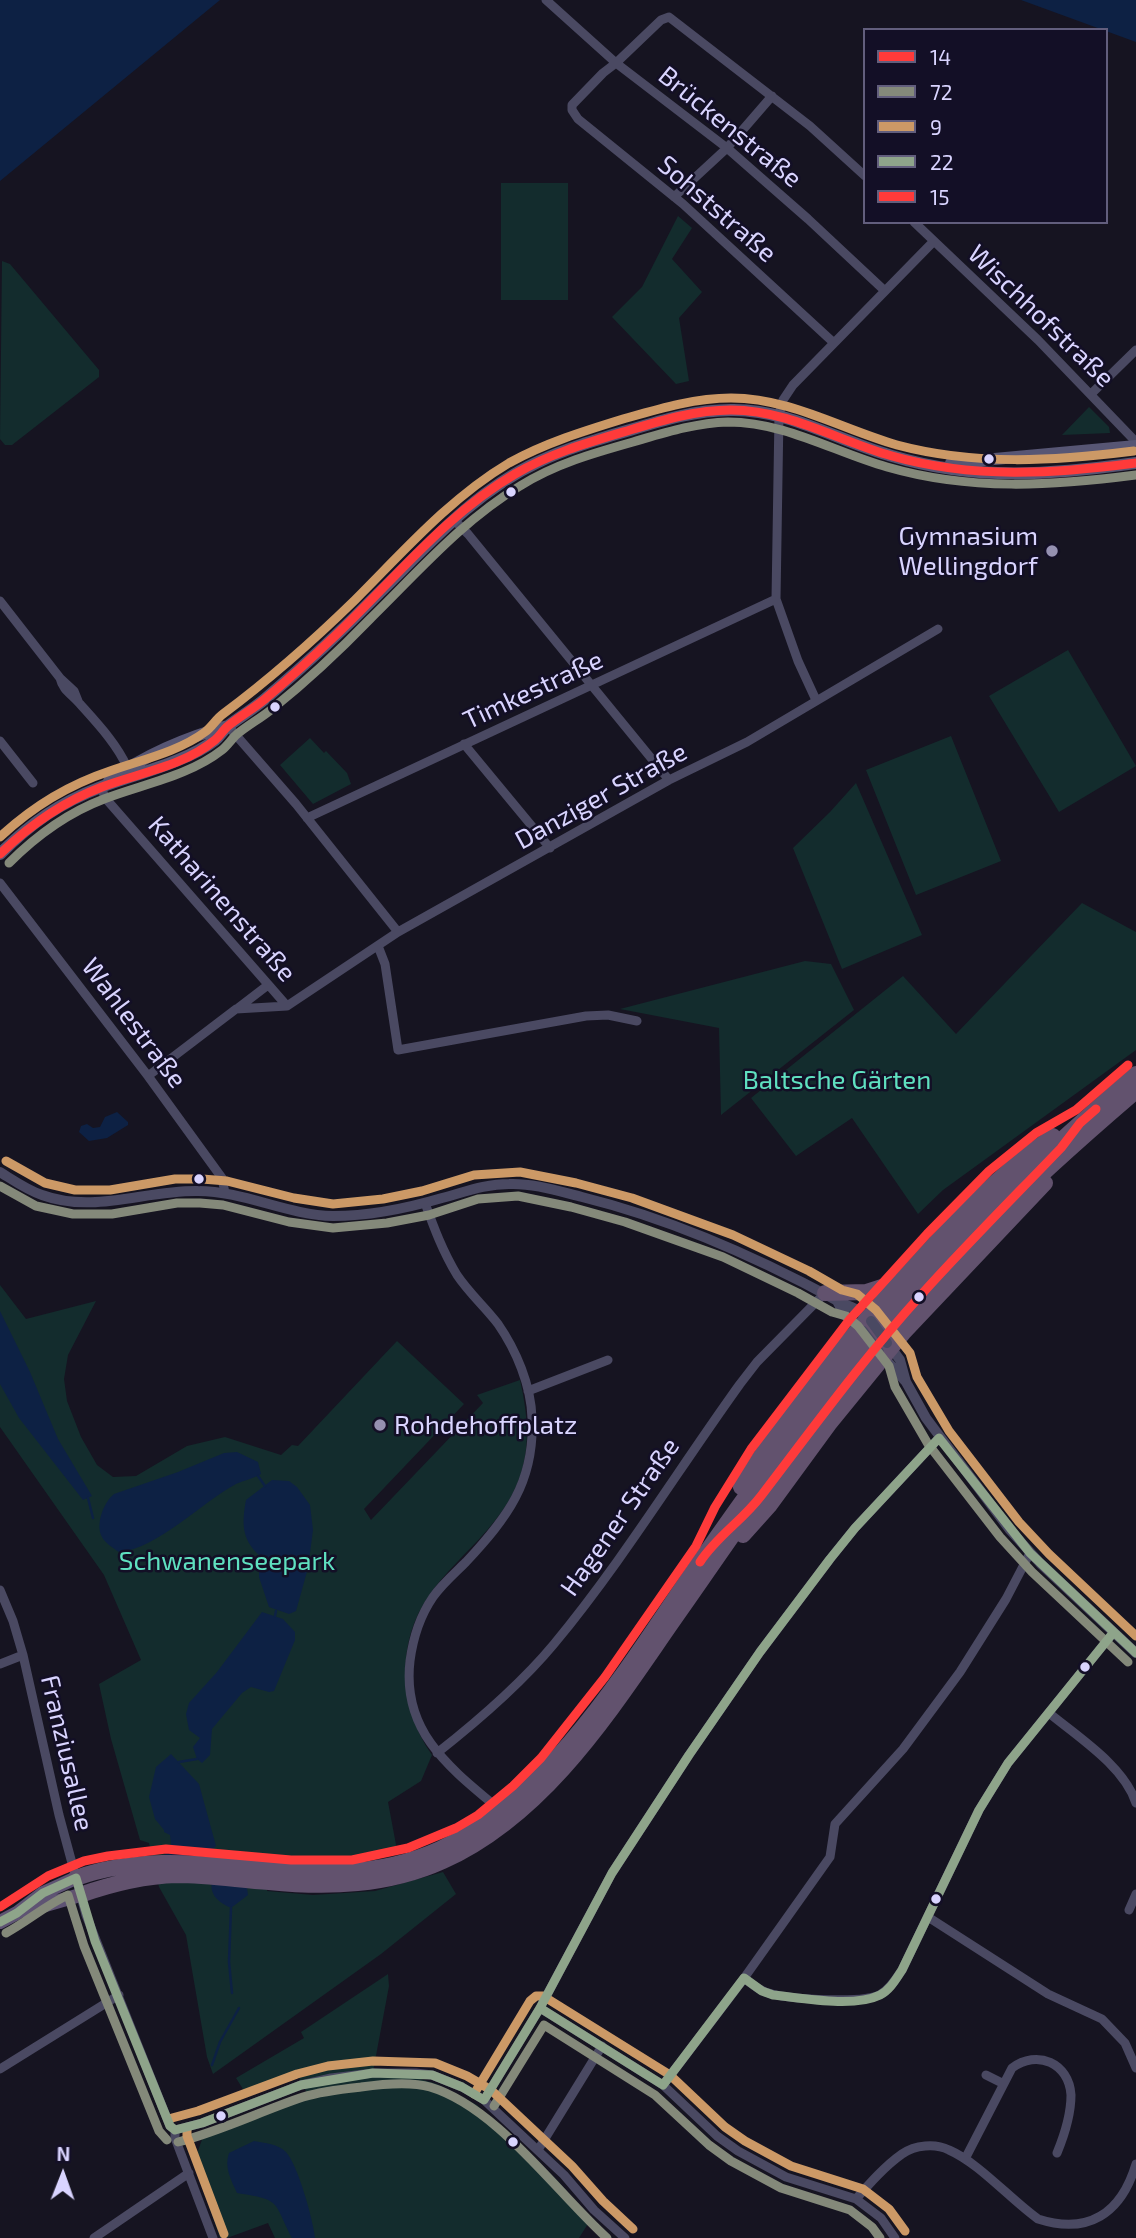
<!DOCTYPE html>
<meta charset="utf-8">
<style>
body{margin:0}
#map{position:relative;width:1136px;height:2238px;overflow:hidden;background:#161421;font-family:"Exo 2",sans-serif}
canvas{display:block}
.legend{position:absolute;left:863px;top:28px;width:245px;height:196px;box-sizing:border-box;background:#130f26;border:2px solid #625e7d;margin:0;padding:9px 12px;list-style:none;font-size:21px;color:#d9d4ff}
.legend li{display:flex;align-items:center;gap:14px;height:35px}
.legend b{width:35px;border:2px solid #625e7d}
.north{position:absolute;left:28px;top:2140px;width:70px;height:70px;-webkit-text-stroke:5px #130f26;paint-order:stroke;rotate:1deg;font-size:19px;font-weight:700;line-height:28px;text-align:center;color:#d9d4ff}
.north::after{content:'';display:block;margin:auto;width:24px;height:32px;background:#d9d4ff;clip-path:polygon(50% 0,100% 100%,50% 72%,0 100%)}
</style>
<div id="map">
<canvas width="1136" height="2238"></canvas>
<ul class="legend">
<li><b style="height:9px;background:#ff3a3a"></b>14</li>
<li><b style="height:9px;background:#84897a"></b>72</li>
<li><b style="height:9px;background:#c96"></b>9</li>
<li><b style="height:9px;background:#8ea48a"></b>22</li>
<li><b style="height:9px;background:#ff3a3a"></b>15</li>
</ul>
<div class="north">N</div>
</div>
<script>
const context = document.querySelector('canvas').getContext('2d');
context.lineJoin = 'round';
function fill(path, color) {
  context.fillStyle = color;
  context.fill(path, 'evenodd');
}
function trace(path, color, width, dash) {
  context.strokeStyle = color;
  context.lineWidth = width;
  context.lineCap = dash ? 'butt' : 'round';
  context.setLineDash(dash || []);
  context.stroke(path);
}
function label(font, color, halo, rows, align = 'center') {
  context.font = font + ' "Exo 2",sans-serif';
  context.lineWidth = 5;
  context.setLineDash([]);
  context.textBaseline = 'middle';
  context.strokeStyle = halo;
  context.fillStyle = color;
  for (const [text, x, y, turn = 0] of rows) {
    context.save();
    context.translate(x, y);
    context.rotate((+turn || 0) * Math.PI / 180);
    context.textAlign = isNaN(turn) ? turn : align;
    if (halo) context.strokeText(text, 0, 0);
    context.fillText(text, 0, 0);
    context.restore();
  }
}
fill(new Path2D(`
 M501,183H568V300H501Z
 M678,216L692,228L672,259L702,292L679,318L689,381L676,384L612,317L642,287Z
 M2,261L10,264L99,370V377L12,445H5L0,439Z
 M1089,407L1109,427L1110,433L1062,435Z
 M1068,650L1136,766L1059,812L989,696Z
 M951,736L1001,861L916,895L866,770Z
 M310,738L324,753L326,751L347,773L351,784L313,804L280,765Z
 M856,783L922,935L842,969L793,848L830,812Z
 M1082,903L1136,932V1050L943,1190L918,1214L852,1118L796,1156L751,1098L903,976L956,1034Z
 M805,961L831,964L854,1010L721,1115L719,1028L620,1009Z
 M0,1285L26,1319L96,1301L68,1355L64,1379L67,1401L81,1437L97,1465L113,1477L136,1476L187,1446L225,1437L281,1455L292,1445L298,1446L397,1341L464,1404L364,1509L371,1520L483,1403L477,1395L520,1380C529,1420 532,1457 512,1495C491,1534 455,1559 430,1594C395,1642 399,1708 432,1755L421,1781L388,1802L397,1850L359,1857L271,1859L267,1891L313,1895L375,1891L443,1872L456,1894L381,1954L213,2074L207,2057L186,1935L159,1887L149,1843L140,1840L111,1739L99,1684L141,1660L104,1575L0,1427Z
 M388,1974L389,1986L372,2077L417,2078L437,2084L477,2105L558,2181L591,2219L579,2238H275L268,2223L227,2238H220L194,2162L204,2134L307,2093L298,2076L248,2097L236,2078L304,2038L301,2032Z`), '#132c2d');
fill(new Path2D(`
 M0,0H220L0,181Z
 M1021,0H1136V42Z
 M117,1112L128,1122V1125L107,1138L89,1141L79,1132L81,1126L87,1124L93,1128L100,1127L105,1117Z
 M0,1311L30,1372L58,1439L92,1496L83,1500L19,1418L0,1384Z
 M237,1452L258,1462L261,1474C253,1479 244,1480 236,1484C202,1502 157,1549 119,1552C113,1548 105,1543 102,1537C95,1524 104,1502 114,1494L178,1472L224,1453Z
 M272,1480L289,1481L297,1487L310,1505L313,1530L308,1568L296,1611L289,1614L269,1607L259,1577V1555C241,1539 242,1522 246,1500Z
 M262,1612L283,1619L295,1632V1640L274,1691L269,1692L251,1687L242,1693L212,1729L210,1755L202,1763L197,1759L193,1747L200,1738L189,1730L186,1714L189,1703L217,1672Z
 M171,1754L199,1784L216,1846L205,1856L192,1880L176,1877L162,1848L166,1849L171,1844L170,1835L164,1832V1830L155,1819L149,1797L156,1767Z
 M231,1852L243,1859L248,1895L231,1908C205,1896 210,1884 218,1860Z
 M254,2141C265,2143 278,2144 286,2152C298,2165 313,2220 315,2238H292C273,2201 282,2200 237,2193C231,2180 224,2167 229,2153Z`), '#0d2144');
trace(new Path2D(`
 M258,1476L265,1486
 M88,1498L93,1518
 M275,1616L276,1611
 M179,1762L197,1759
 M231,1908L229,1962L232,1993
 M212,2065L220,2042L239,2008`), '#0d2144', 2.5);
trace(new Path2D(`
 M546,0L616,63L727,148L808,219L885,291
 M674,197L727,148L772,96
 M914,222L1038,340L1136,442
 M834,343L683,204L578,119L572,110V105L603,73L616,63L661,20L669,17L810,126L865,176
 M1091,394L1136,350
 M453,519L468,534L669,780
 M0,601L60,678L74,691L78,701
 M60,678C63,691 72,694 80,704C97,723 117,744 127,767
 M816,700L798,661L776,599L779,415L783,400L793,385L934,241
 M228,726L296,804L398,932
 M0,741L33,783
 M464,744L550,848
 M100,787L107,800L287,1006
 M307,818L776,599
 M0,883L148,1076L222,1178L225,1193
 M378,946L385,964L398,1050L586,1016L608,1015L637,1021
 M287,1006L398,932L669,780L747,742L938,629
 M238,1008L268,985
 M148,1076L236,1009L287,1006
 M425,1203C434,1228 443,1252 457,1275C469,1293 485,1307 498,1324C516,1350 531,1385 532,1418C535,1482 507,1518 466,1562C455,1573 442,1584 433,1597C420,1616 413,1638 410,1661C402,1729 446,1765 493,1804
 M528,1391L608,1360
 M0,1590L13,1621L23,1655L59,1815L86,1915L170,2126L175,2130V2138L213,2238
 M0,1664L23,1655
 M1049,1713C1078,1737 1124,1766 1136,1803
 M437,1753C479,1720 520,1685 554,1644C622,1562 678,1470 740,1384L757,1362L825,1293
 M1129,1910L1136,1894
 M928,1917L1048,1994L1102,2019L1125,2043L1136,2068
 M744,1978C753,1985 761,1992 772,1994C791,1999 865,2004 881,1994C890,1989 896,1979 902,1970L979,1810L1008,1763L1113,1633
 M540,2008L663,2085L717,2136L738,2151L786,2177L856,2199L881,2218L895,2238
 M0,2069L119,1995
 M986,2075L1002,2083
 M663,2085L742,1981L830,1857L835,1824L903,1749L960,1672L1006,1599L1030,1553
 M484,2100L540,2008L612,1873L689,1755L760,1652L830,1559L855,1528L939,1438
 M175,2130L202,2123L301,2085L331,2078L373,2073H416L432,2075L462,2087L484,2100L564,2175L594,2210L625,2238
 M538,2150L602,2046
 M965,2159L1012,2068C1037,2049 1069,2063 1071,2095C1071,2115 1064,2136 1057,2153
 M856,2199C870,2183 885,2166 902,2154C915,2145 935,2143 949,2150C979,2163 1010,2199 1038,2219C1088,2235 1121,2214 1136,2164
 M94,2238L189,2173`), '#4a4962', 9);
trace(new Path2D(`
 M0,1172C13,1180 27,1190 42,1195C94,1214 145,1190 198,1191C244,1191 287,1215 333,1216C369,1216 408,1208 442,1198C465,1192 485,1184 509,1184C533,1183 558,1191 582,1197C671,1219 755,1256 836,1300C851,1308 858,1307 871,1321
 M837,1301L844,1314L863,1331
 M889,1345L900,1360L906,1382L926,1418L1010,1530L1040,1563L1136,1653
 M881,1354L905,1381`), '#4a4962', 10);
trace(new Path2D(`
 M951,463L1136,446
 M109,781C143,756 187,737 228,726
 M0,854C31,823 59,803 101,787C135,774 187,762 215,740C220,736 223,730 228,726C240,717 253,709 265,699C304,666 343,630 379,593C428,545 475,491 538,462C567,448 599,439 630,430C663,420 696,410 731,410C789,409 838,441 892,456C976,481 1051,475 1136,463`), '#575674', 12);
trace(new Path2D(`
 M25,1911L80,1895
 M0,1922L17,1913L43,1893L76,1878`), '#5e5373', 14);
trace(new Path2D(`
 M825,1293L866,1292L897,1282
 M741,1487C789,1409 848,1339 909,1272C953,1223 998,1174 1053,1136
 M743,1535L769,1506L829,1424L904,1332L1045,1183
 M76,1878C199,1834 315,1906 440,1849C549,1799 630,1664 696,1567C742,1501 789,1435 839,1372C926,1261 1030,1166 1136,1074
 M80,1895C111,1884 144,1876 177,1875C208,1875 239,1880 269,1882C328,1888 388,1886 443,1861C547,1814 612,1708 675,1618C728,1543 779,1465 837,1393C927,1279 1026,1185 1136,1091`), '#62526e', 16);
trace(new Path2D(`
 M871,1321L887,1343
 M863,1331L879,1352`), '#4a4962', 10);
trace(new Path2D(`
 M0,854C30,825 62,802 102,787C139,773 184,766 215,740C220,736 223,730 228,726C240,716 253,709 265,699C290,678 314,656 337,634C394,580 446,514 515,474C551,453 590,442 630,430C663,420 696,410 731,410C789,410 838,441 892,456C973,479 1054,474 1136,463`), '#ff3a3a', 9);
trace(new Path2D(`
 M9,863C37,835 67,813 104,799C143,784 189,776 222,750C227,746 231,740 235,736C246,726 260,719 272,709C307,681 340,650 371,618C418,572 463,520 520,486C555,464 594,453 633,442C664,433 695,423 728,422C785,422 834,452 887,467C970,491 1052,486 1136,475
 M0,1186L36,1206L73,1214H112L177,1203H200L223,1205L289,1222L333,1228L387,1223L429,1215L478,1199L518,1196L571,1207L625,1222L723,1257L798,1293L832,1312L846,1316L858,1326L889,1366L895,1387L928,1444L1000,1537L1032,1572L1128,1662
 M6,1933C28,1921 46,1905 68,1895L84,1946L159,2131L167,2140
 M494,2106L544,2025L655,2095L709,2145L731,2161L781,2188L850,2210L872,2227L880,2238
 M178,2142C221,2131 261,2111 303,2097C322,2091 342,2089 361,2087C382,2084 410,2081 430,2087C497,2107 556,2192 607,2238`), '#84897a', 9);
trace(new Path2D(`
 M0,837C32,807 68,785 110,771C141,760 178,752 205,732C212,727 216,719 223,714C270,679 313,641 355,600C403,552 450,498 509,463C545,443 584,431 623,419C658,409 694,398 731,398C790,398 841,429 897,445C976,466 1054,461 1134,451
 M6,1161L45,1183L75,1190H110L175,1179H202L227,1181L294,1198L333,1204L383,1199L422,1191L474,1175L520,1172L576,1183L632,1198L733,1235L809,1271L842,1290L857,1294L876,1310L910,1353L917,1377L949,1431L1019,1522L1049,1554L1136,1636
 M474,2094L530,2001L536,1996H543L670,2075L725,2127L745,2141L791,2166L863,2189L889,2209L905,2231
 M172,2118L198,2111L297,2074L328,2066L373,2061L435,2063L467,2076L491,2090L572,2166L603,2201L633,2229
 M187,2130V2136L224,2234`), '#c96', 9);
trace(new Path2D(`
 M0,1922L17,1913L43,1893L76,1878L95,1941L170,2126L175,2130
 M540,2008L663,2085L744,1978L762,1991L773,1995C802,1998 854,2008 880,1995C890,1990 896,1979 902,1970L979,1810L1008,1763L1113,1633
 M484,2100L540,2008L612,1873L689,1755L760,1652L830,1559L855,1528L939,1438L1030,1553L1136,1653
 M175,2130L202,2123L301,2085L373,2073L432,2075L462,2087L484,2100`), '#8ea48a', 9);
trace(new Path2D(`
 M700,1562C717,1536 742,1521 761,1496C813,1428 863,1359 921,1295C966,1245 1014,1197 1061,1148L1080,1123L1096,1109
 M0,1907L48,1876L84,1861L108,1856L166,1849L291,1860H352L408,1848L456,1828L478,1815L513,1786L541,1758L605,1677L696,1546L715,1507L751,1449L850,1319L927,1234L989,1171L1036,1133L1076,1110L1128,1065`), '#ff3a3a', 9);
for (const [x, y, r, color] of [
 [989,459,6,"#d9d4ff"],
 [511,492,6,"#d9d4ff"],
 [1052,551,7,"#9591b1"],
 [275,707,6,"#d9d4ff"],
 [199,1179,6,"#d9d4ff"],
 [919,1297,6,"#d9d4ff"],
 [380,1425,7,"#9591b1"],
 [1085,1667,6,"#d9d4ff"],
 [936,1899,6,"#d9d4ff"],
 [221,2116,6,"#d9d4ff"],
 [513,2142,6,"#d9d4ff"]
]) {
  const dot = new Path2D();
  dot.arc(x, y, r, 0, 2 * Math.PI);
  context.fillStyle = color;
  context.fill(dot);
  trace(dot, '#130f26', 2.5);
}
label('26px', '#d9d4ff', '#130f26', [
 ["Brückenstraße",730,127,39],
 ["Sohststraße",717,209,41],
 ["Wischhofstraße",1041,316,44],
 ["Timkestraße",533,690,-25],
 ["Danziger Straße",601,796,-29],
 ["Katharinenstraße",222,899,49],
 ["Wahlestraße",134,1023,53],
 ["Hagener Straße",620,1517,-55],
 ["Franziusallee",67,1753,77]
]);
label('26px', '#d9d4ff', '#130f26', [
 ["Gymnasium",1038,536],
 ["Wellingdorf",1038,566],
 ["Rohdehoffplatz",394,1425,"left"]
], 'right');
label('26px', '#5fe0c0', '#130f26', [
 ["Baltsche Gärten",837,1080],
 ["Schwanenseepark",227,1561]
]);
</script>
